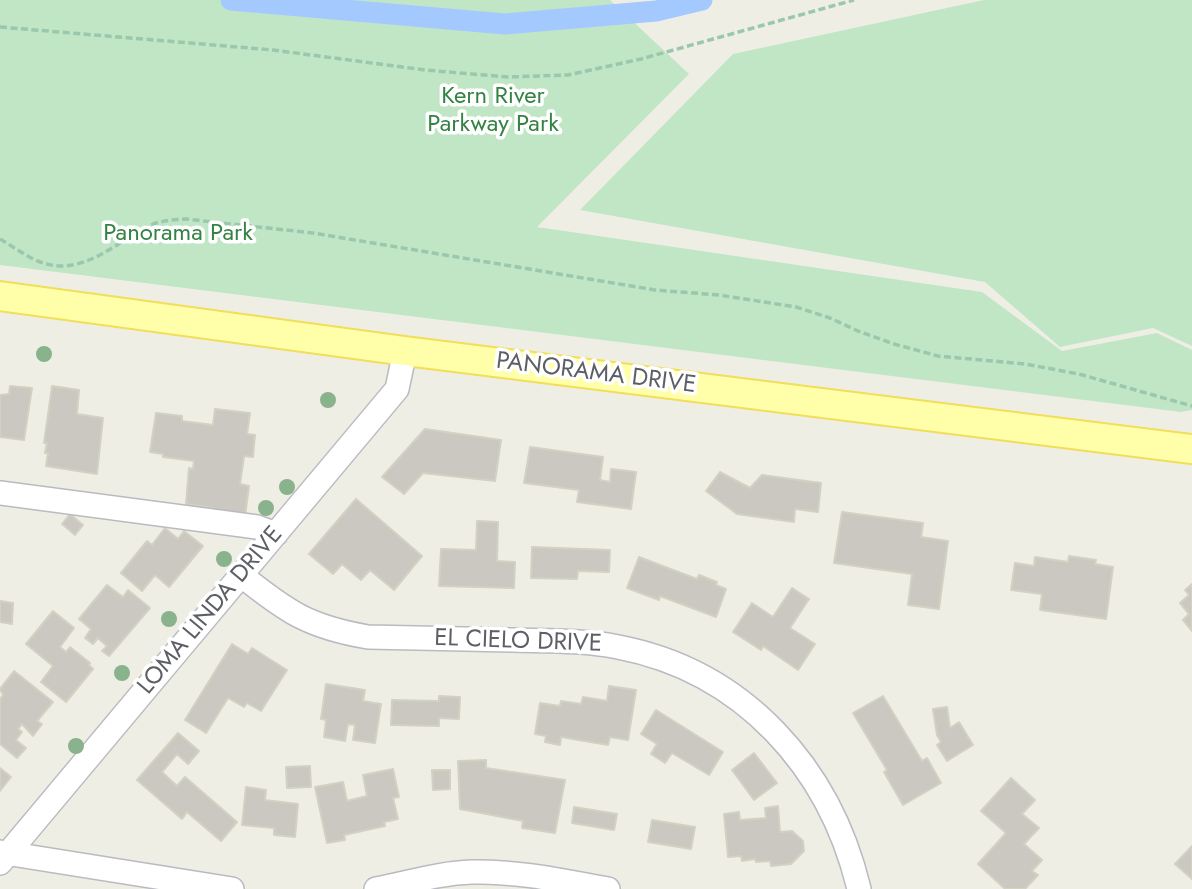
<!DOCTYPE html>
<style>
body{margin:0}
canvas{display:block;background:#efeee4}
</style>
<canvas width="1192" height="889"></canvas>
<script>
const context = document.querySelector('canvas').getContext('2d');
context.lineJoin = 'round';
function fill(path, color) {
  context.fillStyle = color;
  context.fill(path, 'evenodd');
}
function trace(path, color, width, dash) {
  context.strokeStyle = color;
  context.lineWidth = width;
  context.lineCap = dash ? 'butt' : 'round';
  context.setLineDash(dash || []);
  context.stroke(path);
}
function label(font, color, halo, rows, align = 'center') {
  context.font = font + ' Jost,sans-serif';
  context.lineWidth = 7;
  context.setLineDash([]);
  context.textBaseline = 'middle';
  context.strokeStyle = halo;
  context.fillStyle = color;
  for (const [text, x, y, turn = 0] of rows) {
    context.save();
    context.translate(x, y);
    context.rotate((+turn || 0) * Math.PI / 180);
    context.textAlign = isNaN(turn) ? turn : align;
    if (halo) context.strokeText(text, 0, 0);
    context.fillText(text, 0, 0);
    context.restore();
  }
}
fill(new Path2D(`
 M0,0H610L689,74L537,227L982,292L1062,351L1157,333L1192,350V410L1181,412L0,265Z
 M984,0H1192V346L1153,328L1060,347L985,282L580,210L733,54Z`), '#c1e6c6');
trace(new Path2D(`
 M231,0L505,24L656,11L702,0`), '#a4c9ff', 21);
const building = new Path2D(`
 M10,386L32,388L24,440L0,437V395L9,394Z
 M52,386L79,390L77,414L103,418L97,474L46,466L48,453H45L47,443H44Z
 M215,409L250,413L247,434L255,435L253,457L244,456L240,484L249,486L245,517L212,513L213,508L186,504L189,468L193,469L194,461L163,457V454L150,452L156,413L182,416V421L213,425Z
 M425,429L501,440L495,481L423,473L404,494L382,477Z
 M530,447L603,457L600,480L610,482L611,469L636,472L631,509L577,502L579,490L524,483Z
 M720,472L750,488L762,475L821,483L818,512L795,509L794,522L737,514L706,491Z
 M356,499L422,556L394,590L370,570L361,580L342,564L333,574L309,554Z
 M842,512L923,523L921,537L948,541L939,609L908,605L912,574L834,563Z
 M70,514L83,525L75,535L62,524Z
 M477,521L498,522L497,561L515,562L514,588L439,586L441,549L476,550Z
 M165,528L178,539L184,531L203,546L169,587L155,575L142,591L121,573L147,541L152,545Z
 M532,547L610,550L609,572L578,571L577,579L531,578Z
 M1069,556L1096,560L1095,564L1113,567L1106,619L1040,610L1042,594L1011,590L1015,563L1034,566L1035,557L1068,562Z
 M639,557L697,579L699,575L717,582L716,585L726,589L716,617L660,596L659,600L627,588Z
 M1192,584V631L1183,620L1189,614L1180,603L1189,595L1185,590Z
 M107,585L123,597L128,590L150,608L109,656L102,651L107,646L98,638L93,644L85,638L91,629L79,619Z
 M792,588L809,599L790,628L815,644L798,670L763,646L761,650L733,632L752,603L773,617Z
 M0,601L13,603L12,624L0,622Z
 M53,611L74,628L60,647L66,652L70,647L90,663L89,665L93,669L66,702L41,682L53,666L26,644Z
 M232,644L248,654L252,648L287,670L261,711L247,703L244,707L228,698L206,733L185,720Z
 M14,671L53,702L37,721L42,724L33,736L22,724L18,729L22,732L16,740L26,748L17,758L0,744V699L3,695L0,689Z
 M326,684L365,690L363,701L381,704L375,743L353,740L355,725L348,724L345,741L324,737L326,720L321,719Z
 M609,686L636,690L628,740L610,737L608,745L561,737L560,745L545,742L546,736L535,734L540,703L560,706L561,701L581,704L583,697L607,701Z
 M439,696L460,697L459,719L439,718V726L391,725L392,700L439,701Z
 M883,696L922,761L927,758L941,783L903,805L884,772L887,770L853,713Z
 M947,707L950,728L959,722L973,745L947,761L937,745L941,742L937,735L933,709Z
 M656,710L723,752L709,775L672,753L665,763L651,754L657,744L641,734Z
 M178,733L199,751L188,764L177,754L162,772L177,786L185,777L237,822L221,841L187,812L182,819L137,780Z
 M754,753L777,783L754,800L732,770Z
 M486,760V768L565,780L555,833L522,828L523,821L460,809L458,761Z
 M310,766L311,787L287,788L286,767Z
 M0,768L11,777L0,791Z
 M393,769L399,797L393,798L398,819L384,822L385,826L344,835L345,840L327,843L315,787L343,782L347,801L367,796L363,775Z
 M432,770H450V789L433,790Z
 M1011,778L1035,800L1022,814L1039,828L1024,844L1042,860L1032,871L1038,875L1025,889H1005L978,864L1006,833L981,811Z
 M246,787L266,790L265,800L298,804L295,837L274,835V828L242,825Z
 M778,806L780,832L792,831L803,841L804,851L791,864L771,866L770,861L756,862L755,859L742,861L741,856L728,857L724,814L739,812L740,820L766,818L765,808Z
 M574,807L617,814L614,830L572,823Z
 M652,820L695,827L691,849L648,842Z
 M1192,846V879L1175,864Z`);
fill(building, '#cac8c1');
trace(building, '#d3d1c2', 2);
const minor = new Path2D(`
 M0,493L257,527L276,534
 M241,575C287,612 309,627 368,637C416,638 464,639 512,640C548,641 583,640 618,647C744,671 830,768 859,889
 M0,852L232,889
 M0,863L397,389L405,351
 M376,889C408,883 439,873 472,872C518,871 563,881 608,889`);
const major = new Path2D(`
 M0,296L405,351L1192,449`);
trace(minor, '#b9bbc0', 26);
trace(major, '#f1de5b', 32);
trace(new Path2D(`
 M0,27L273,50L425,70L508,77L568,75L641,59L854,0
 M0,239C14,247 28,258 43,263C83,276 115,243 149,226C161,220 173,220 186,219L313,233L655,290L719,295L796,307L830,318L858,331L894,344L938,356L1025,364L1079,374L1192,406`), '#9ac7ad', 3.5, [7, 3.5]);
trace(minor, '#fff', 23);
trace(major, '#fffea9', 28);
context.fillStyle = '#89b38c';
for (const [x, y] of [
 [44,354],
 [328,400],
 [287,487],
 [266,508],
 [224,559],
 [169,619],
 [122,673],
 [76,746]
]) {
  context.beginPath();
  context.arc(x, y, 8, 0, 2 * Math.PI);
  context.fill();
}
label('24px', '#358344', '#fff', [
 ["Kern River",493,97],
 ["Parkway Park",493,125],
 ["Panorama Park",178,234]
]);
label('24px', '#5c5f65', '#fff', [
 ["PANORAMA DRIVE",596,374,7],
 ["LOMA LINDA DRIVE",211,611,-50],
 ["EL CIELO DRIVE",518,642,2]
]);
</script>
